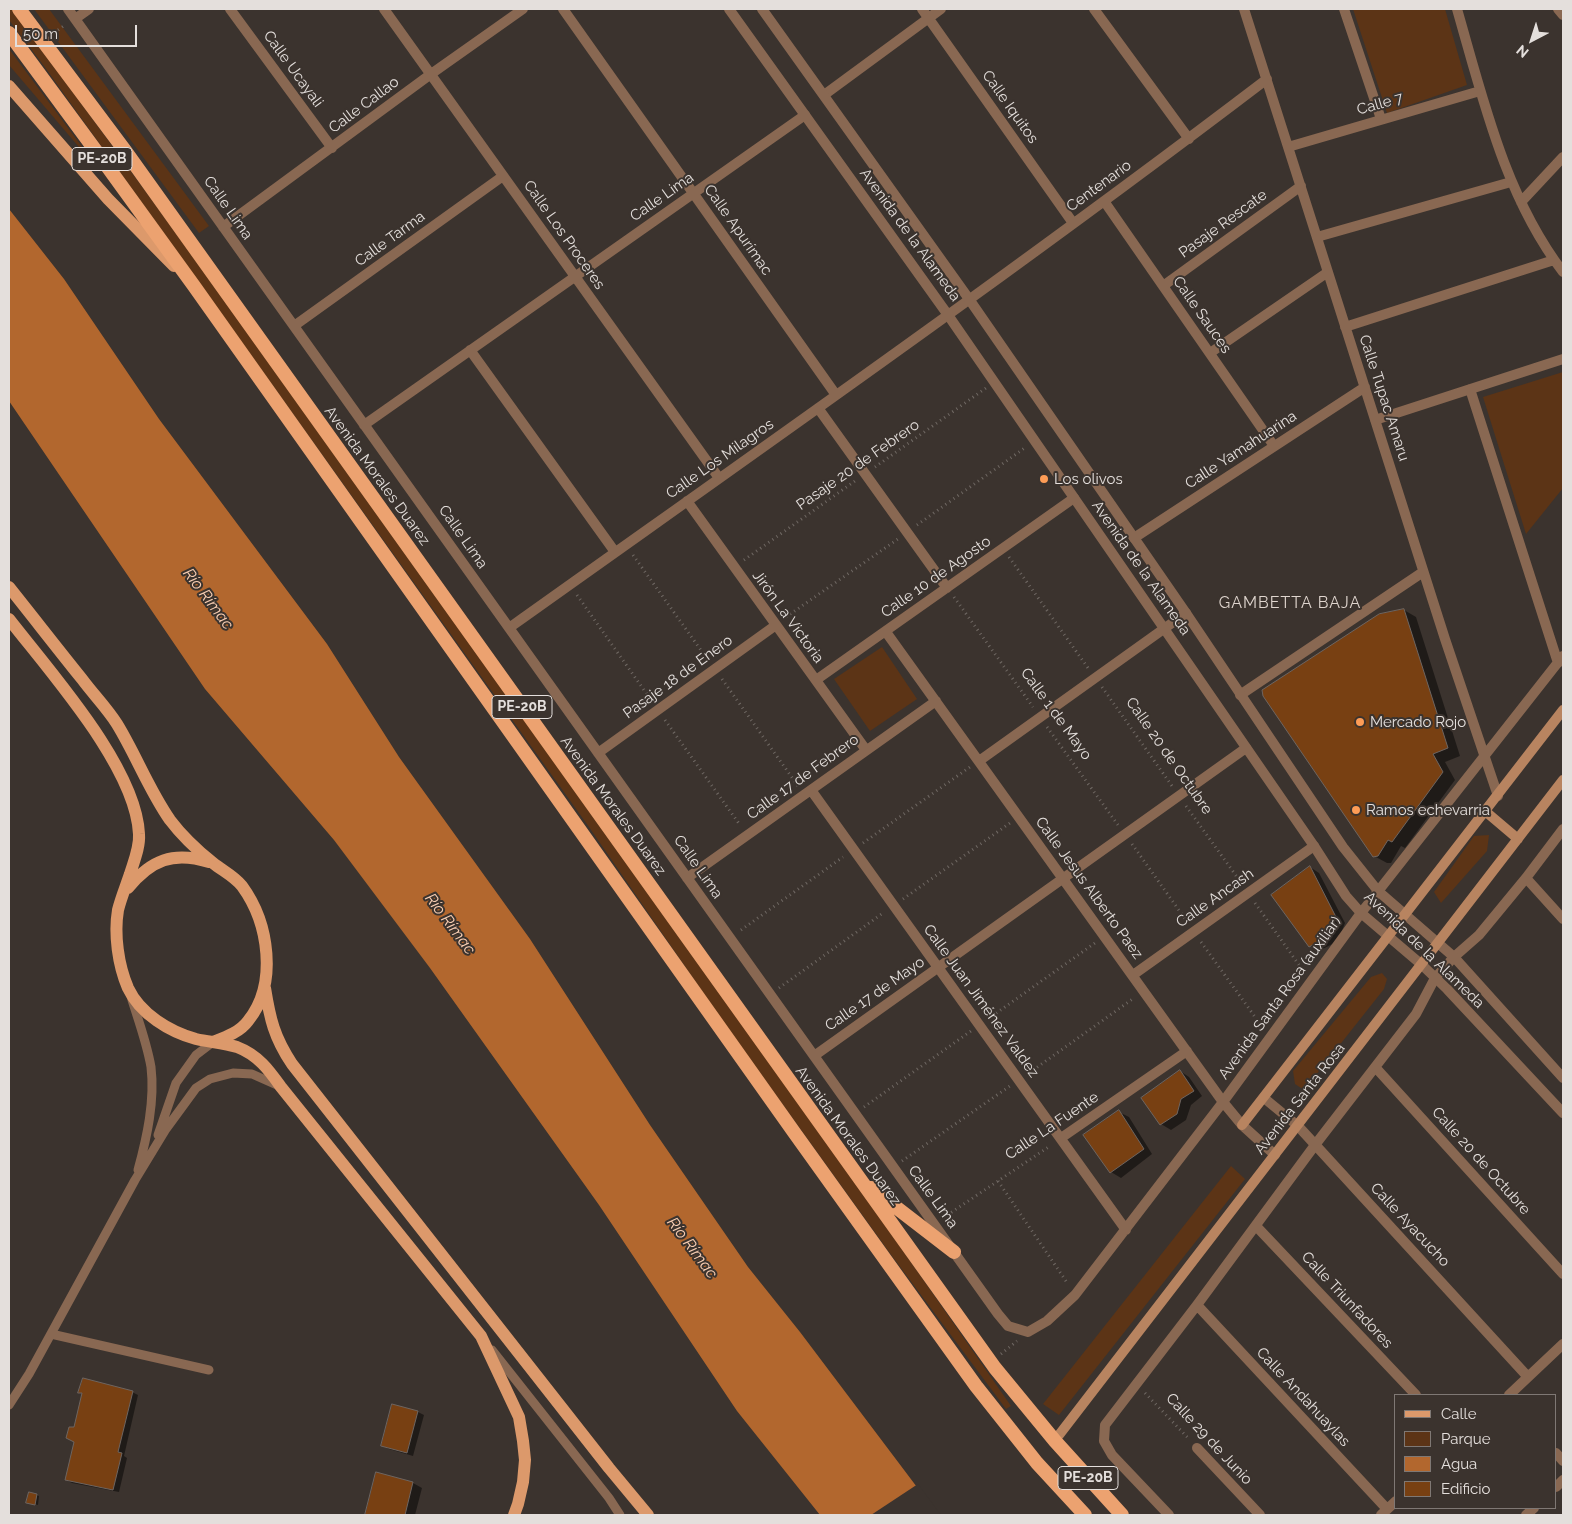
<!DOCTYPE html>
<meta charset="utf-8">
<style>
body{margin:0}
#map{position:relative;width:1572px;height:1524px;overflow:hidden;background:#3b332e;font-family:Raleway,sans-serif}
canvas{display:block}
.frame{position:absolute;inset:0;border:10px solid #e4dfdc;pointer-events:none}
.legend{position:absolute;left:1394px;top:1394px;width:162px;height:115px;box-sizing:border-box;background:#3b332e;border:1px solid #7f7874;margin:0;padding:6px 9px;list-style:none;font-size:15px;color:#e4dfdc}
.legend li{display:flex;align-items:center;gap:10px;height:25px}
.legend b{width:25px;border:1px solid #7f7874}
.north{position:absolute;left:1507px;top:15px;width:50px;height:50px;-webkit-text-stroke:4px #3b332e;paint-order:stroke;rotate:220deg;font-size:14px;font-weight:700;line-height:20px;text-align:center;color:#e4dfdc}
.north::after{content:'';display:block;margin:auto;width:18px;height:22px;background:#e4dfdc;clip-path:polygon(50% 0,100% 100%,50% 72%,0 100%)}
.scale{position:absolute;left:15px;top:25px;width:122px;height:22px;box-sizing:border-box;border:2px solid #e4dfdc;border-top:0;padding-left:6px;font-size:15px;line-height:18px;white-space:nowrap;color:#e4dfdc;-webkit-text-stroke:4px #3b332e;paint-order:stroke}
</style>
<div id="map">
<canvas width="1572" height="1524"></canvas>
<div class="frame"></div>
<ul class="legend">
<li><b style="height:6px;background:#dc996b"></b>Calle</li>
<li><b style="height:14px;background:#5c3416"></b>Parque</li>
<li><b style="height:14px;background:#b2672e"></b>Agua</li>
<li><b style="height:14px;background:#784012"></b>Edificio</li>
</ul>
<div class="north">N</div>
<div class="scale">50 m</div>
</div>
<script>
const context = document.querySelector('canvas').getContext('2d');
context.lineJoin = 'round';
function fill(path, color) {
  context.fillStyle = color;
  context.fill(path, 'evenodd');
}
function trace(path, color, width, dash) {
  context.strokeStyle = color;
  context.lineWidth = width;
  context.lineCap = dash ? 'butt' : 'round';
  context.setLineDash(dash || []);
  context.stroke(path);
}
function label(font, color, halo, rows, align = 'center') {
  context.font = font + ' Raleway,sans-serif';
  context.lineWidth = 4;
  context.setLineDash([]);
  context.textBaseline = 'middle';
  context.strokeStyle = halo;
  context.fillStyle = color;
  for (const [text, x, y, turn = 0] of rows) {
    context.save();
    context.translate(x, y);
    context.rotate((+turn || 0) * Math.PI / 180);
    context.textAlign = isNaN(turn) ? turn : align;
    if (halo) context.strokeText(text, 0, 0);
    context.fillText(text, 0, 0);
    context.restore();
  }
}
fill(new Path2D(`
 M9,9H12L211,281L755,1038L1011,1406L1006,1409L892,1256L722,1020L589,827L44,66L9,20Z
 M34,9H49L209,226L199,233Z
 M1353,9H1445L1467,85L1387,113Z
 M9,49L107,180L9,65Z
 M1563,372V488L1526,534L1483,397Z
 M882,647L917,699L870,731L834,679Z
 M1489,835L1487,851L1441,903L1434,892L1474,836Z
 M1382,973L1387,979L1384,989L1304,1090L1295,1084L1293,1071L1371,977Z
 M1231,1166L1245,1179L1059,1415L1043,1404Z`), '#5c3416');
fill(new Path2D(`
 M9,209L64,279L159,419L327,644L399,757L530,939L650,1125L748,1267L800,1332L938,1515H820L737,1411L599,1205L430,968L334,840L205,689L9,401Z`), '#b2672e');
fill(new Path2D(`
 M918,1484L941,1515H871Z`), '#3b332e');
fill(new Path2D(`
 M1404,610L1416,617L1460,756L1445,762L1455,780L1405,848L1401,846L1391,863H1387L1374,856Z
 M1310,867L1319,873L1345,923L1338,941L1319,951L1310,946Z
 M1180,1071L1189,1077L1202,1096L1191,1105L1186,1120L1171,1130L1161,1124L1143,1098Z
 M1119,1112L1129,1117L1152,1154L1121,1178L1111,1172L1084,1135Z
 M79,1392H132L138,1395L124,1456L127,1458L119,1492L72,1483L66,1480L76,1442L75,1428L83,1394Z
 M393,1405L418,1412L424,1415L413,1456L389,1449L383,1446Z
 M377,1474L413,1483L422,1488L415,1515H367Z
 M30,1493L39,1496L38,1505L30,1503Z`), '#0007');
const building = new Path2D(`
 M1404,609L1448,748L1433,754L1443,772L1392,842L1388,840L1378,856L1373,857L1263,696L1262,690L1379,614Z
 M1310,866L1336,917L1329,936L1309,947L1271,895Z
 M1180,1070L1194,1091L1181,1099L1177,1114L1160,1125L1141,1098Z
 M1119,1110L1144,1149L1110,1173L1083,1135Z
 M83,1378L133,1391L118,1452L122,1453L113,1490L65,1480L74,1442L66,1438L69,1427H74L82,1393H78Z
 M392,1404L418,1411L407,1453L381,1446Z
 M376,1472L413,1482L405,1515H365Z
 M29,1492L37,1494L35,1505L26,1503Z`);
fill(building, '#784012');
trace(building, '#6e6560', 1);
trace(new Path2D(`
 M54,33L65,25
 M875,467L986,388
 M917,525L1026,447
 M633,555L708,660
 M1009,557L1088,668
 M744,560L855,481
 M577,595L651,700
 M954,597L1033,707
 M786,617L898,539
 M722,679L798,786
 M1102,687L1172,786
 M665,720L740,825
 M1047,727L1118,825
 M1186,806L1242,884
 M863,843L970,767
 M1132,844L1188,923
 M903,899L1010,823
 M1255,903L1304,972
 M741,930L843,857
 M1201,942L1263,1028
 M779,988L883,913
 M988,1019L1095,943
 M1029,1073L1134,998
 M864,1107L971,1031
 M902,1161L1010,1086
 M998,1181L1068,1284
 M943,1218L1050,1146
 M1001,1354L1017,1341
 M1145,1393L1189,1439`), '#706964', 3, [1, 4]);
trace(new Path2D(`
 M132,1000C139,1022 147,1044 151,1067C155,1101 147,1137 138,1170
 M158,1135L176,1083L196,1055L213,1042
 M51,1334L209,1370
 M492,1350L609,1498L620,1515
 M9,1405L29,1374L135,1180L166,1129L196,1088L210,1079L233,1073L252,1074L279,1086`), '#896852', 9);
trace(new Path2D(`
 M68,9L998,1314L1008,1326L1028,1332L1047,1321L1075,1295L1223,1102L1361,913L1563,656
 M230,9L332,148
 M384,9L719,478
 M563,9L836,395
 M922,9L1073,223
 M1094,9L1189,139
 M1244,9L1445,639L1498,796
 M1344,9L1381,119
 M1457,9C1483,99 1505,196 1563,272
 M1558,9L1563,15
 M75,19L89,9
 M824,95L941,9
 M1288,147L1480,91
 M1104,201L1274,446
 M1521,202L1563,157
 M223,227L431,74L523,9
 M1317,237L1511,182
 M1163,286L1301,186
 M294,326L503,176
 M1345,327L1554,260
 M470,350L615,552
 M1210,353L1328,272
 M1470,389L1558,663
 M818,408L947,588
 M1375,420L1563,359
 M364,425L805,115
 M687,501L866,750
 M1134,538L1365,387
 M509,628C763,447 1019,268 1267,79
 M886,632L1223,1102L1242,1125L1275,1155
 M816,680L1074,498
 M1240,695L1423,572
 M598,753L776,625
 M979,761L1186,613
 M811,790L1126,1230
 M687,878L936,701
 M1526,878L1563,919
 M1133,975L1314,846
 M814,1056L1246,748
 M1376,1068L1563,1274
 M1264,1098L1298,1126L1528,1377
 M1061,1138L1187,1051
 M1256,1226L1416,1395
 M1197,1305L1387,1509
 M1509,1395L1563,1344
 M1197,1448L1260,1515
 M1556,1453L1563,1461
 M1556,1487L1563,1480
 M1169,1515L1112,1455L1104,1441L1105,1425L1197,1305L1315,1145L1416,1014L1435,978L1454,957L1479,935L1526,878L1563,829
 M1381,1515L1396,1501
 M1526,1515L1534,1508`), '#896852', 10);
trace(new Path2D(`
 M729,9L948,315L1314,846L1346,896L1361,913L1422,965L1447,989L1563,1113
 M762,9L969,299L1186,613L1343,847L1378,891L1454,957L1563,1078`), '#896852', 10);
trace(new Path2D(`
 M1485,811L1518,839
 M1242,1125L1563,710
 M1059,1435L1563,780`), '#b88460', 10);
trace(new Path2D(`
 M9,86L108,199L174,266
 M9,587C33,617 57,648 82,679C93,694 107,708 117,724C136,755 149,790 170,820C182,836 197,850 213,863C223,871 234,876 242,886C269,923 278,984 248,1021C240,1032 226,1037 213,1042
 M9,619C50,672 136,767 139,834C140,847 134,861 130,874C126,886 121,898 118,910C114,934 118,965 128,988C140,1014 170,1032 196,1039C209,1042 224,1043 237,1047C258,1055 269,1070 281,1087L481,1336L519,1417L523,1441L525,1460L523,1482L518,1504L514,1515
 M128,888C151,860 173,851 209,862
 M265,988C270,1019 274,1037 292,1064L609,1468L648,1515`), '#dc996b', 12);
trace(new Path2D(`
 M19,9L126,152L995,1368L1055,1441L1122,1515
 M9,33L107,166L194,286L796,1135L976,1386L1037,1463L1085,1515
 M871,1188L954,1252`), '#eca270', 14);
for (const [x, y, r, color] of [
 [1044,479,5,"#fd9c56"],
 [1360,722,5,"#fd9c56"],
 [1356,810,5,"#fd9c56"]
]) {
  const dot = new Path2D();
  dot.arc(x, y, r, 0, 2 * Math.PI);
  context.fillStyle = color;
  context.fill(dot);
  trace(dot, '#3b332e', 2);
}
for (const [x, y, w] of [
 [102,159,60],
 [522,707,60],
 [1088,1478,60]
]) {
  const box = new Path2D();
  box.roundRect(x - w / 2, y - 11.5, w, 23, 4);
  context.fillStyle = '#3b332e';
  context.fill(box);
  trace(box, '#e4dfdc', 1);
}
label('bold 14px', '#e4dfdc', null, [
 ["PE-20B",102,159],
 ["PE-20B",522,707],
 ["PE-20B",1088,1478]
]);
label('15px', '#e4dfdc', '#3b332e', [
 ["Calle Ucayali",293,69,54],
 ["Calle 7",1380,104,-16],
 ["Calle Callao",364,105,-37],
 ["Calle Iquitos",1010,107,55],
 ["Centenario",1099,186,-36],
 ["Calle Lima",662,197,-35],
 ["Calle Lima",228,208,55],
 ["Pasaje Rescate",1223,224,-36],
 ["Calle Apurímac",738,230,55],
 ["Calle Los Proceres",564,235,55],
 ["Avenida de la Alameda",910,235,54],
 ["Calle Tarma",390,239,-36],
 ["Calle Sauces",1202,315,55],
 ["Calle Tupac Amaru",1384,398,72],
 ["Calle Yamahuarina",1241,450,-33],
 ["Calle Los Milagros",720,459,-35],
 ["Pasaje 20 de Febrero",858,465,-35],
 ["Avenida Morales Duarez",377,476,54],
 ["Calle Lima",463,537,55],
 ["Avenida de la Alameda",1141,568,55],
 ["Calle 10 de Agosto",936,577,-35],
 ["Jirón La Victoria",788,617,54],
 ["Pasaje 18 de Enero",678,677,-36],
 ["Calle 1 de Mayo",1056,714,54],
 ["Calle 20 de Octubre",1169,756,55],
 ["Calle 17 de Febrero",803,777,-36],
 ["Avenida Morales Duarez",613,806,54],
 ["Calle Lima",698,867,55],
 ["Calle Jesus Alberto Paez",1089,888,54],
 ["Calle Ancash",1215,898,-35],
 ["Avenida de la Alameda",1424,950,44],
 ["Calle 17 de Mayo",875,994,-35],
 ["Avenida Santa Rosa (auxiliar)",1280,998,-54],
 ["Calle Juan Jiménez Valdez",981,1001,54],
 ["Avenida Santa Rosa",1300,1099,-52],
 ["Calle La Fuente",1052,1126,-34],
 ["Avenida Morales Duarez",848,1136,54],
 ["Calle 20 de Octubre",1481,1161,48],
 ["Calle Lima",933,1197,54],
 ["Calle Ayacucho",1410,1225,47],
 ["Calle Triunfadores",1347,1300,47],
 ["Calle Andahuaylas",1303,1397,47],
 ["Calle 29 de Junio",1209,1439,47]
]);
label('15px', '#e4dfdc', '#3b332e', [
 ["Los olivos",1054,479],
 ["Mercado Rojo",1370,722],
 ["Ramos echevarria",1366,810]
], 'left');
label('italic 16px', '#f7cdb2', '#3b332e', [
 ["Río Rímac",208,599,53],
 ["Río Rímac",450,924,53],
 ["Río Rímac",692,1248,53]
]);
context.letterSpacing = '1px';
label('16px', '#dfd5ce', '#3b332e', [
 ["GAMBETTA BAJA",1290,603]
]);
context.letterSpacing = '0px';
</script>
